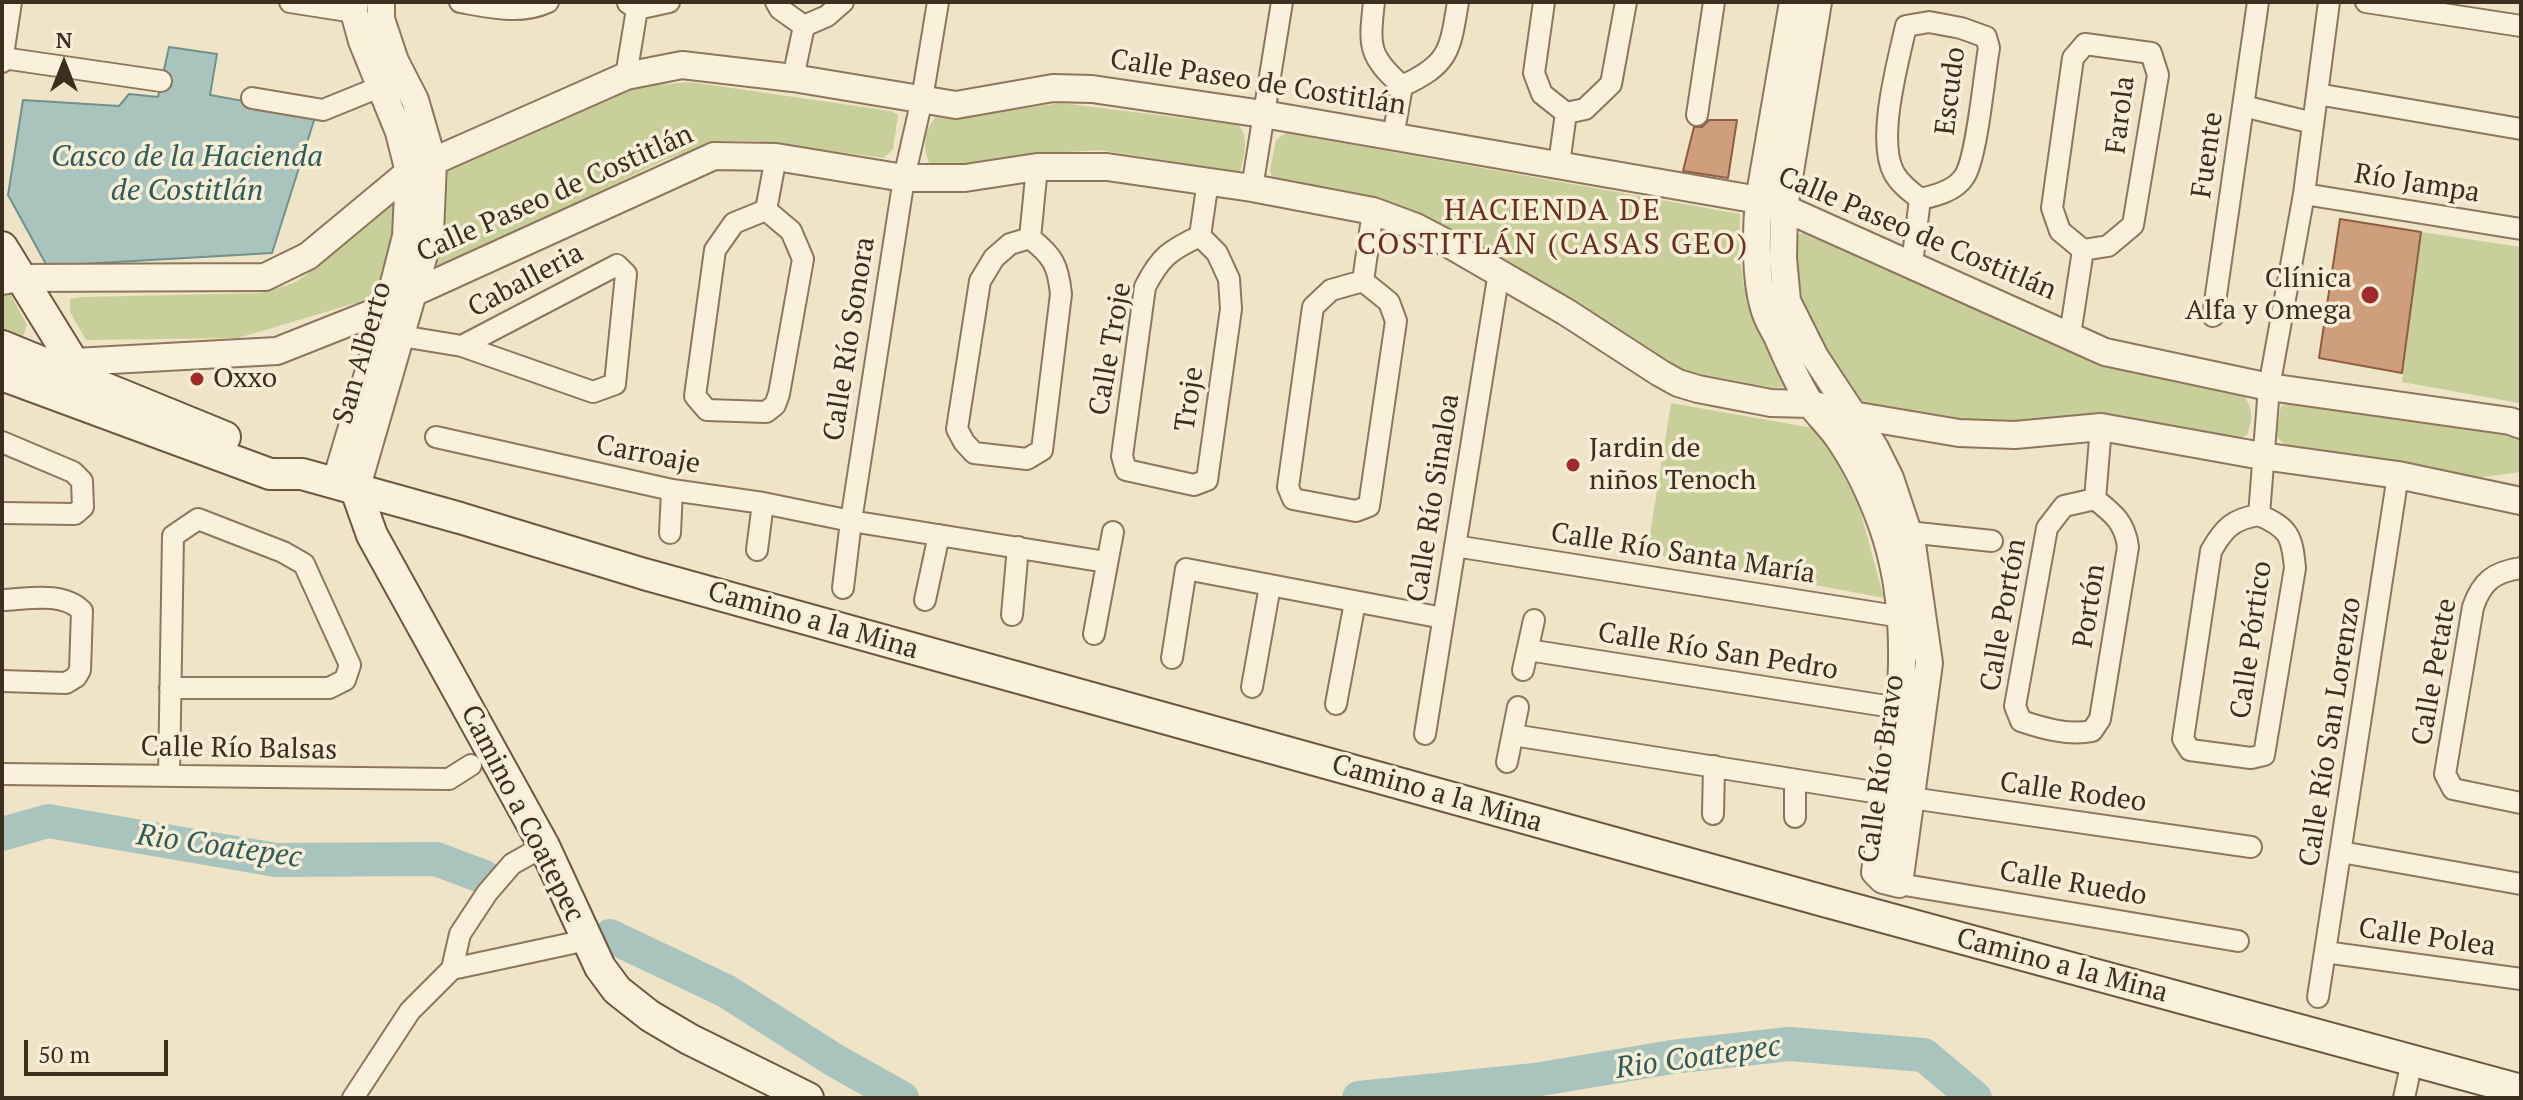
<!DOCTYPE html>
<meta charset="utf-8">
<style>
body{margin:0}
#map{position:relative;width:2523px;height:1100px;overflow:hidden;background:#f0e4c8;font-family:"PT Serif",serif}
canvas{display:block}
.frame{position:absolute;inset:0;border:4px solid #3d2e20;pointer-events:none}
.north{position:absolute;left:24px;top:24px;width:80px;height:80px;-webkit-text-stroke:6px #f7eed8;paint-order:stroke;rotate:0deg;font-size:22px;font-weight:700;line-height:32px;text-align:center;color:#3d2e20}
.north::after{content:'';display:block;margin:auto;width:28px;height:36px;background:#3d2e20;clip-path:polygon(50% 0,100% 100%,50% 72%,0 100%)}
.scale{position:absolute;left:24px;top:1040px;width:144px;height:36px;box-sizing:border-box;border:4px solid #3d2e20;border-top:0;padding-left:10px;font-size:24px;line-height:28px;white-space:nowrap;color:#3d2e20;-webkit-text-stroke:6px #f7eed8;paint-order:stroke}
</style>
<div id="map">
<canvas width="2523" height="1100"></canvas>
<div class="frame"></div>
<div class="north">N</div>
<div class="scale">50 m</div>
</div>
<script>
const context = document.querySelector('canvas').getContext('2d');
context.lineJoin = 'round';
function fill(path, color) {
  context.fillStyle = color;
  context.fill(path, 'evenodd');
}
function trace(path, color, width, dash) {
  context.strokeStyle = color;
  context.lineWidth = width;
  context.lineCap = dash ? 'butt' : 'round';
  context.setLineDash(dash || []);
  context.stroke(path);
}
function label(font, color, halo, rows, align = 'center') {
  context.font = font + ' "PT Serif",serif';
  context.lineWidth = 7;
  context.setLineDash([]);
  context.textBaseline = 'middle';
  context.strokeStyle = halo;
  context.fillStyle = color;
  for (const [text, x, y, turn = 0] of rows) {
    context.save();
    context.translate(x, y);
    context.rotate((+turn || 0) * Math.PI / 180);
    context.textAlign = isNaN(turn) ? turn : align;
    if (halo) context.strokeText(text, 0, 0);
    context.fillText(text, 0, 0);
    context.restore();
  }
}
fill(new Path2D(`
 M690,82L891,111L898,115L893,149L884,158L756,141H723L667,159L437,269L445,221L444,170L634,87Z
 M1061,103L1238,125C1250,137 1244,157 1240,172L1099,150L1049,153L981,165L931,167C922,148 923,133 936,116H968Z
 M1286,133L1740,214L1739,251L1744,287L1784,382V387L1775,388L1685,371L1421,220L1272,179L1270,170L1276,140Z
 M401,199L393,250L379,294L366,300L238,338L86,340L70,312V299L83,297L261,293L296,282L327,259L374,218Z
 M1803,232L2114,367L2241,392C2253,407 2254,418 2247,435L2236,439L1998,426L1860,404L1819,342L1800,304L1793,238Z
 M2421,232L2521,247V379L2519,403L2402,382Z
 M2,295H11L27,325L23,336L2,333Z
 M2295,400L2507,433L2521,437V472L2476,478L2287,447L2276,436L2281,406Z
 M1671,403L1813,428L1834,457L1859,506L1884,598L1647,553Z`), '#c9cf9b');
const water = new Path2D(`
 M169,47L217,54L210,95L316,114L272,253L47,266L8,195L23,100L119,106L129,94L158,97Z`);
fill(water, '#a9c4bc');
trace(water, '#6f938a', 2);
trace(new Path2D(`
 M2,834L48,821L276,860L436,859L484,877
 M610,936L726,991L834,1060L902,1098
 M1359,1098L1535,1080L1672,1057L1789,1044L1924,1055L1975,1098`), '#a9c4bc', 34);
const building = new Path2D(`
 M1709,120H1737L1728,178L1683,171L1694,127H1702Z
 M2340,219L2421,232L2402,373L2319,358Z`);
fill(building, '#cf9f7d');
trace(building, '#8d5f41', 2);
const minor = new Path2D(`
 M290,2L354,12
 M460,2C489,7 520,15 548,2
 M776,2L780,9L804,26L827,16L843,2
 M1374,2C1369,47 1368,55 1402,86
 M1544,2L1534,73L1542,94L1566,113L1585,109L1611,84L1626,2
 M2366,2L2521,26
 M628,3L637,9L669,2
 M1929,22L1961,28L1986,37L1989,48C1984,75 1977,159 1964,177C1955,191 1935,196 1920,199C1911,192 1900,184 1894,173C1876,140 1898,62 1906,26Z
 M2085,44L2151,53L2158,75L2133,225L2108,246L2083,250L2060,231L2052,208L2073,58Z
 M3,58L161,81
 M2,62L11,2
 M626,76L637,9
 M793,78L804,26
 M1402,86C1450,64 1450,50 1458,2
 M2317,94L2521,129
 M252,98L323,110L382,86
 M2243,106L2313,123
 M1697,115L1714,2
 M1393,137L1402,86
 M1559,164L1566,113
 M1252,188L1282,2
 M2304,194L2521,229
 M766,210L791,231L803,259L779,394L775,405L766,412L707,410L695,396L715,250L734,223Z
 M766,210L776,157
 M1200,236L1217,253L1229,279L1231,309L1207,480L1194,485L1126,470L1122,456L1145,287C1160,257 1170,250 1200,236Z
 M1200,236L1208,181
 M1030,238C1053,256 1058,265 1061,294L1042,450L1027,459L974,453L964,442L957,429L980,281L994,258L1010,244Z
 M1030,238L1037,167
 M1912,264L1920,199
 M1363,281L1389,302L1396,321L1369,506L1356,511L1293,499L1288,487L1313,307L1331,290Z
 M1363,281L1373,211
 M2213,316L2258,2
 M2070,335L2083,250
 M401,336L462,346L593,392L615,384L626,274L617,265L462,346
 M436,437L672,490L763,503L851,521L1106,562
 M2,442L73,472L82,481L83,507L75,514L2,513
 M2095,499C2114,514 2125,523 2128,547L2100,719L2092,731C2069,736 2042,728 2021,721L2015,706L2047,528L2064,506Z
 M2095,499L2101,427
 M2259,515C2289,528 2292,536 2295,568L2264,755L2251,758L2190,750L2183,739L2211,551C2224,528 2233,519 2259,515Z
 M2259,515L2269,387L2304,194L2329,2
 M1908,532L1992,541
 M670,533L672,490
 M1455,546L1902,617
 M757,550L763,503
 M2521,568C2494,572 2482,581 2473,607L2445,774L2453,789L2521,803
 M843,588L851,521L904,178L922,99L938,2
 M2,600C27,599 63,591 82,611L80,670L76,677L66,683L2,681
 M925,600L939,535
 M1012,615L1018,547
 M1094,634L1113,532
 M1528,650L1899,708
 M1172,658L1186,569L1443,618
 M1523,670L1534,620
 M1252,687L1270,586
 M1336,704L1355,602
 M1425,734L1499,272
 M1513,735L1911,798L2251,847
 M1507,762L1518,707
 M2,774L449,779L471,765
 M169,776L173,536L198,519L283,552L304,564L350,665L345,680L329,688H170
 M1713,814L1714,766
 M1795,817V780
 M2341,852L2521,884
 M1899,884L2238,941
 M2325,952L2521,979
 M452,969L460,934L487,893L512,864L544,846
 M2318,997L2398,475
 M353,1098L410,1011L452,969L587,940
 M2404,1098L2412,1061`);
const tertiary = new Path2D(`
 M1793,2L1759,200C1756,231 1755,278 1764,308C1766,317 1772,327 1777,336C1787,359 1798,385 1812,406C1820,417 1831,427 1839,439C1857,465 1871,495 1882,525C1922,637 1893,758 1875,872L1883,880L1899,884L1929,663L1912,544L1890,478L1875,448L1815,357L1787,301L1783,258L1784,208L1818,2
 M2,281L21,278L265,277L308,256L409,172L626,76L682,65L793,78L956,105L1053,88L1092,89L1263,114L1759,200L1784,208L2105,352L2269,387L2510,421L2521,425
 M56,363L277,351L388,307L413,293L714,156L776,157L904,178H965L1037,167H1107L1252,188L1373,211L1416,227L1454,247L1566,312L1660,373L1678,383L1698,389L1771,403L1811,404L1852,415L1959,433L2015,435L2101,427L2262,456L2398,475L2521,501
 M335,484L388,307L406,236L409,172L399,132L362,41L354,12L355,2
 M356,490L430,234L433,162L415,100L395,61L381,19V2`);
const secondary = new Path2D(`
 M2,247L73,362L80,385
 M2,346L225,437
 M2,375L270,474H302L460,518L644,574L1824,901L2521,1090
 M356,490L372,535L544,846L600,967L617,990L650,1016L689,1039L808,1098`);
trace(minor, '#8d765c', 24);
trace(tertiary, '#8d765c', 30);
trace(secondary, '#6f573f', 34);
trace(minor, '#faf1dc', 20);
trace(tertiary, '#faf1dc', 26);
trace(secondary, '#faf1dc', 30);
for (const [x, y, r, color] of [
 [2370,295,10,"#9e2a2b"],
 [197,379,8,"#9e2a2b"],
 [1573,465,8,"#9e2a2b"]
]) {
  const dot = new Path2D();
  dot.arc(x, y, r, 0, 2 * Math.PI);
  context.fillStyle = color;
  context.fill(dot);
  trace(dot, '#f7eed8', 3);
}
label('28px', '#3d2e20', '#f7eed8', [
 ["Calle Paseo de Costitlán",1258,83,9],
 ["Escudo",1951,91,-83],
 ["Farola",2121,115,-83],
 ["Fuente",2208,155,-82],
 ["Río Jampa",2417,184,9],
 ["Calle Paseo de Costitlán",555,194,-24],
 ["Calle Paseo de Costitlán",1917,234,23],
 ["Caballeria",526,281,-28],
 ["Calle Río Sonora",850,339,-81],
 ["Calle Troje",1111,349,-80],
 ["San Alberto",363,353,-74],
 ["Troje",1190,399,-82],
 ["Carroaje",648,455,11],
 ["Calle Río Sinaloa",1434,498,-81],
 ["Calle Río Santa María",1683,554,9],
 ["Portón",2090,606,-81],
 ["Calle Portón",2004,615,-80],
 ["Camino a la Mina",813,621,16],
 ["Calle Pórtico",2252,640,-82],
 ["Calle Río San Pedro",1718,652,9],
 ["Calle Petate",2435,672,-80],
 ["Calle Río San Lorenzo",2331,732,-81],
 ["Calle Río Balsas",239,749,1],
 ["Calle Río Bravo",1882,769,-82],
 ["Calle Rodeo",2073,793,8],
 ["Camino a la Mina",1437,794,16],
 ["Camino a Coatepec",522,814,63],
 ["Calle Ruedo",2073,884,10],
 ["Calle Polea",2427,938,8],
 ["Camino a la Mina",2062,966,15]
]);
label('28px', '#3d2e20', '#f7eed8', [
 ["Clínica",2352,279,"right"],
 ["Alfa y Omega",2352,311,"right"],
 ["Oxxo",213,379],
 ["Jardin de",1589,449],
 ["niños Tenoch",1589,481]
], 'left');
label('italic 30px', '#2f5d5a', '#f7eed8', [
 ["Casco de la Hacienda",187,157],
 ["de Costitlán",187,191],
 ["Rio Coatepec",219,847,8],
 ["Rio Coatepec",1698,1058,-8]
]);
context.letterSpacing = '2px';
label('30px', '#6b2e1e', '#f7eed8', [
 ["HACIENDA DE",1553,211],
 ["COSTITLÁN (CASAS GEO)",1553,245]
]);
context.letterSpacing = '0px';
</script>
